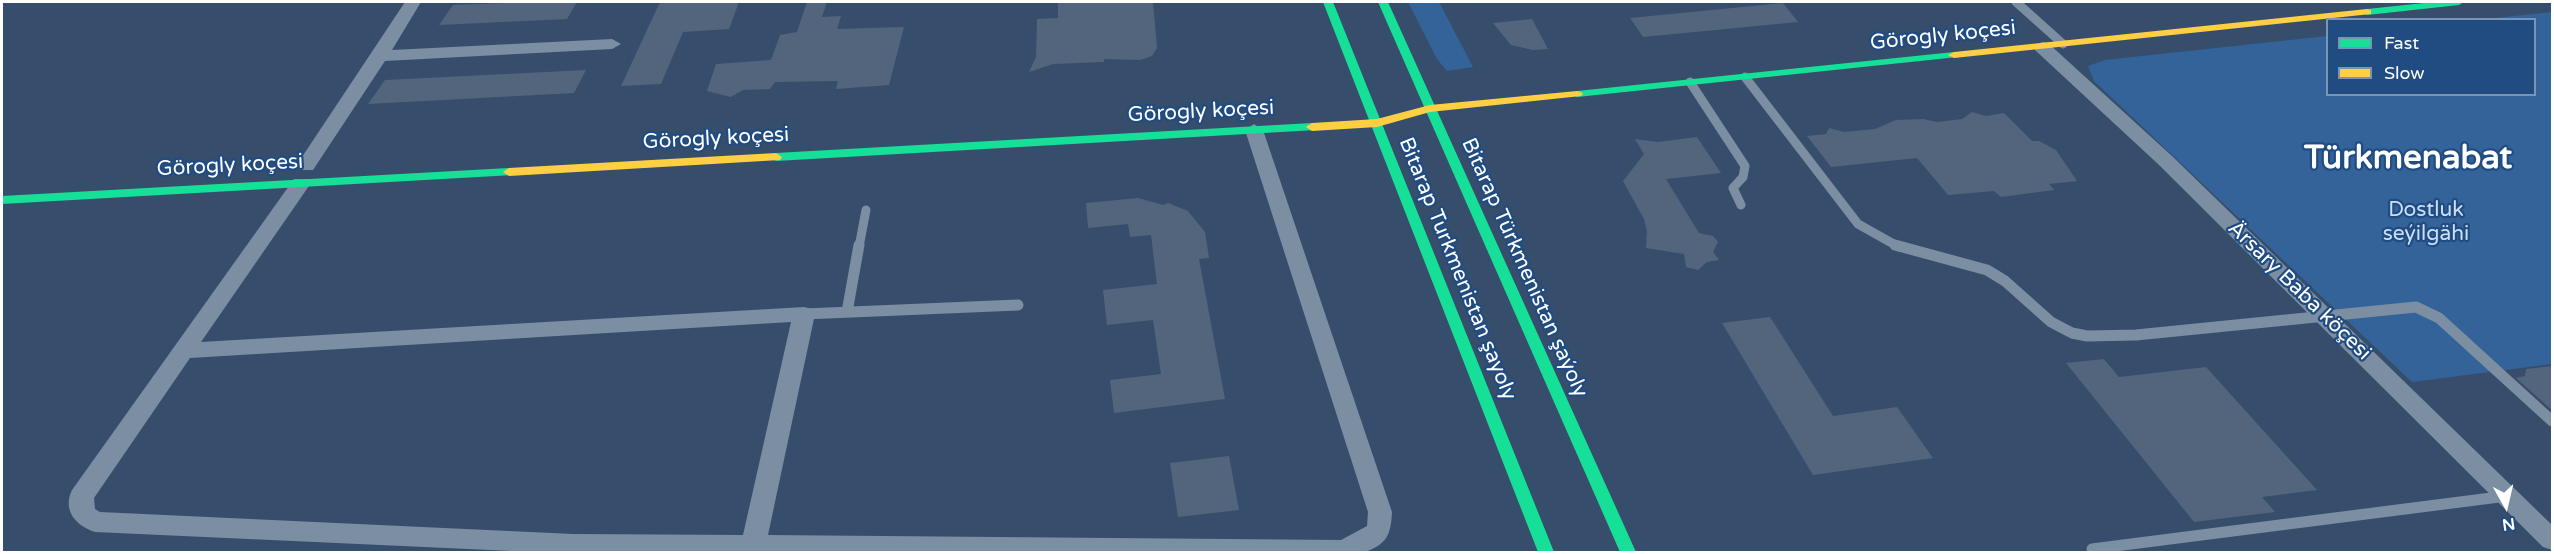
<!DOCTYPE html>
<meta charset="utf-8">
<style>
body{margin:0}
#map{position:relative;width:2554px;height:554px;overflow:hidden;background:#364e6c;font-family:"Varela Round",sans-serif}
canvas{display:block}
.frame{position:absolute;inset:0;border:3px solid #fff;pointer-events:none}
.legend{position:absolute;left:2326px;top:18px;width:210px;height:78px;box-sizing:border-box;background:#204c82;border:2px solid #7994b4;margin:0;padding:8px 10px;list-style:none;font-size:18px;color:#fff}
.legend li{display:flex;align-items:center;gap:12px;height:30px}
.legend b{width:30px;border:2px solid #7994b4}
.north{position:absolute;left:2476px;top:476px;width:60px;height:60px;-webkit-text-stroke:4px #204c82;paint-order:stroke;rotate:172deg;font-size:16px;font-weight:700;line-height:24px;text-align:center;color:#fff}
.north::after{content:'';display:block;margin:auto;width:21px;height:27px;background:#fff;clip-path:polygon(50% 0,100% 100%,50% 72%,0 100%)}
</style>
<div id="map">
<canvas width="2554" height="554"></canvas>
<div class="frame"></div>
<ul class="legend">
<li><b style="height:8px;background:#16e098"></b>Fast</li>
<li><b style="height:8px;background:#ffcf43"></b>Slow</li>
</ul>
<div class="north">N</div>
</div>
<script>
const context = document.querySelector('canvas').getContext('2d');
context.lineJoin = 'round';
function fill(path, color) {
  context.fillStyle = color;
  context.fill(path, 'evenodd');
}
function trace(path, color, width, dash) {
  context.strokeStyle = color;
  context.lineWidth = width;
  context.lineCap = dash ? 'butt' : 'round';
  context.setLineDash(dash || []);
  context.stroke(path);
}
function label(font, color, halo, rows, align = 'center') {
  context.font = font + ' "Varela Round",sans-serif';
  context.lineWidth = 4.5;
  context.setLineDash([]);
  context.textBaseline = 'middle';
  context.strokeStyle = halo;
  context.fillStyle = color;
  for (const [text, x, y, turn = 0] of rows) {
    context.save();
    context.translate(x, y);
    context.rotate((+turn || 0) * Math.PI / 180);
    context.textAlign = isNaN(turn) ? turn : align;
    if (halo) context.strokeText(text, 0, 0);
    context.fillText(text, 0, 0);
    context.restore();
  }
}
fill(new Path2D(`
 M1408,2H1439L1473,67L1447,71L1437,59Z
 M2552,12V364L2412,382L2094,81L2088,66L2105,60L2327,36L2328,94H2534V20L2485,19Z`), '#346399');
fill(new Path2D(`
 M529,2H577L567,19L439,25L453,5Z
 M660,2H739L729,29L683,32L661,84L621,86Z
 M807,2H827L822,17L841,16L837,29L904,27L889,85L836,89L838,81L775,82L770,89L743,90L731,97L707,91L716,64L771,60L780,35L797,32Z
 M1058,2H1153L1157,48L1152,56L1140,60L1104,59V62L1053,64L1029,72L1036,57L1037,19L1058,18Z
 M1783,3L1798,22L1643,37L1630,18Z
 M1532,19L1548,49L1533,50L1511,45L1493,23Z
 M586,70L574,93L368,104L385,80Z
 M1972,112L1986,116L2004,113L2032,141H2039L2056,150L2077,181L2049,184L2054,190L2001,197L1994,191L1948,195L1917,158L1831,167L1807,136L1826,134L1829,128L1844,132L1875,129L1896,120L1923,119L1937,122L1962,119Z
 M1697,137L1721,173L1666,179L1699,233L1713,236L1718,242L1713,252L1719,260L1707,262L1698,270L1686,267L1684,254L1646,248L1647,231L1644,219L1623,181L1644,154L1635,139L1658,142Z
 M1138,198L1163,205L1168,203L1188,211L1205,232L1209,258L1199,259L1225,399L1114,413L1110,380L1161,374L1153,320L1107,325L1103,290L1157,284L1151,235L1130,237L1128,224L1088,228L1086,203Z
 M1770,317L1833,416L1897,407L1933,458L1813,475L1722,323Z
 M2104,359L2119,377L2206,367L2317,490L2262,497L2275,512L2194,522L2066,363Z
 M2553,366V411L2516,378L2525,376L2526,369Z
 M1229,456L1239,510L1178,517L1170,463Z`), '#52657d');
trace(new Path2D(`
 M2016,2L2063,44
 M1745,77L1858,224L1899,247
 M1690,82L1745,166L1743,177L1733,188L1741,205
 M859,247L866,210`), '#7c8ea2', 9);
trace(new Path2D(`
 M1895,245L1987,270L2005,281L2051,322L2072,333L2087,336L2136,335L2416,307L2439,318L2552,421
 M847,312L859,245
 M804,314L1018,305
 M2092,549L2507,496`), '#7c8ea2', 11);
fill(new Path2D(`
 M405,2H421L392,50L612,39L621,44L612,49L385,61L313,170H299L296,166Z
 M2042,42L2048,43L2172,156L2552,525V550L2543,547L2158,164L2036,51L2033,47Z
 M1254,124L1263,130L1392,512C1391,534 1387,545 1364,552H534L95,532C76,526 62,510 72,490L294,179H308L311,183L201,342L804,307L812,309L815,314L768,535L1341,540L1367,526L1368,512L1245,130ZM791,322L743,535L573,534L100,512L95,509L94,498L190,358Z`), '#7c8ea2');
fill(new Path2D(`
 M1323,2H1333L1554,552H1538Z
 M1378,2H1388L1636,552H1620Z
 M2434,2H2464L2459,5L2367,15L2362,12L2367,9Z
 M1954,52L1960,55L1958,57L1577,97L1571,94L1577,91Z
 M1312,123L1316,124L1318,127L1316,130L776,161L770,157L776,153Z
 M509,168L513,169L515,172L513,175L2,204V196Z`), '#16e098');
fill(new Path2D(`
 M2367,9L2371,10V14L1954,58L1948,55L1954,52Z
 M1577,91L1581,92L1583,94L1581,96L1430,112L1377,127L1312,131L1306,127L1312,123L1377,119L1430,105Z
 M776,153L782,157L780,160L509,176L503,172L509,168Z`), '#ffcf43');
label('21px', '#fff', '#204c82', [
 ["Görogly koçesi",1943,36,-6],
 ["Görogly koçesi",1201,112,-3],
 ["Görogly koçesi",716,139,-3],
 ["Görogly koçesi",230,166,-3],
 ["Bitarap Türkmenistan şaýoly",1524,268,66],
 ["Bitarap Turkmenistan şayoly",1457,269,68],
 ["Ärsary Baba köçesi",2299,291,44]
]);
label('21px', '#cadff6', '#204c82', [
 ["Dostluk",2426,210],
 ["seýilgähi",2426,234]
]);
label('bold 33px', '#fff', '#204c82', [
 ["Türkmenabat",2408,159]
]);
</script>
